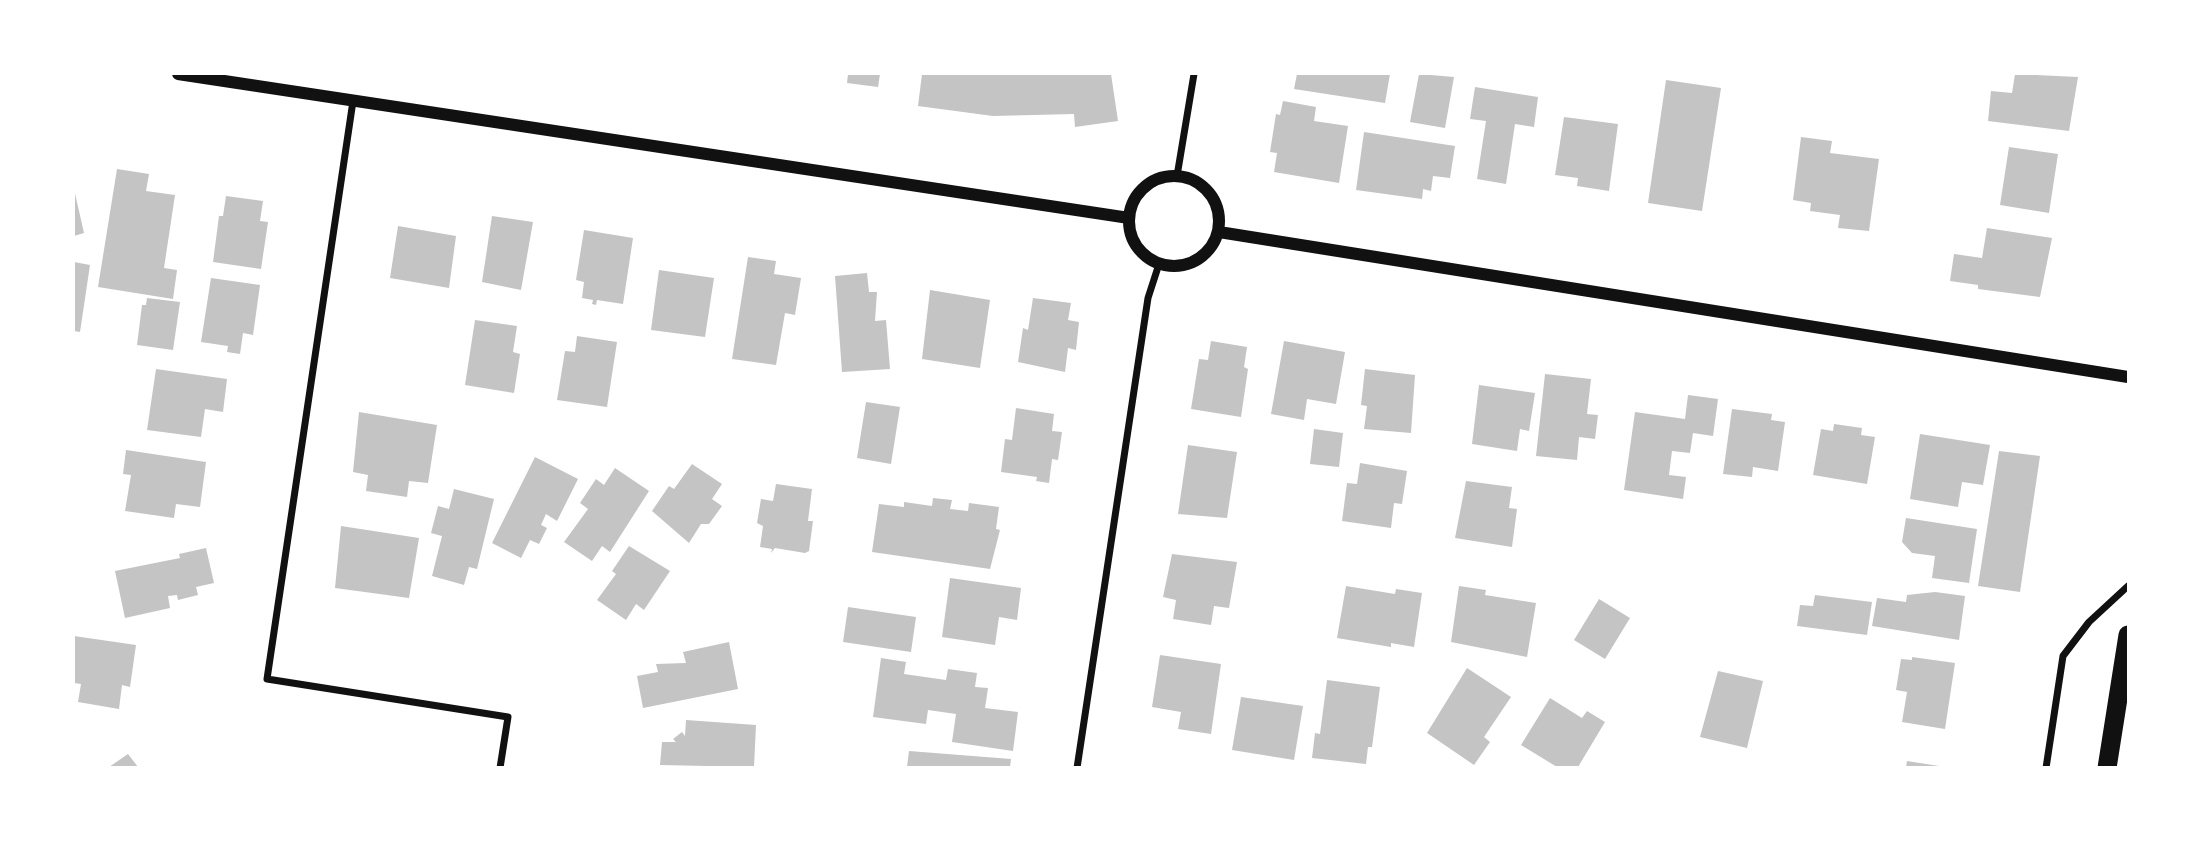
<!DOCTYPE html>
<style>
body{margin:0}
#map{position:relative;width:2202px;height:841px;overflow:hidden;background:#fff;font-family:Quicksand,sans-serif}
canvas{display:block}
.frame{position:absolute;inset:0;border:75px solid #fff;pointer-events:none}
</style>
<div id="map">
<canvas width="2202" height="841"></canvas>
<div class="frame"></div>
</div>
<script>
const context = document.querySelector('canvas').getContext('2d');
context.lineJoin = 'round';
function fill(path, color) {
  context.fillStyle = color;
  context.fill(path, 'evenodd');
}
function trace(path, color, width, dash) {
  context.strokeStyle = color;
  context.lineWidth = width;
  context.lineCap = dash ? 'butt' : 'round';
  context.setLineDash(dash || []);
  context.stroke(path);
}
fill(new Path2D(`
 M848,74H880L878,87L847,83Z
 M922,74H1111L1118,121L1075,127L1074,114L993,116L918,106Z
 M1297,74H1390L1385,103L1294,89Z
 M1419,74L1454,77L1445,128L1410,122Z
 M2015,74L2078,77L2069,131L1988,121L1991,91L2012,93Z
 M1666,80L1721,88L1702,211L1648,203Z
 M1475,87L1538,97L1534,127L1515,124L1506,184L1477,179L1486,121L1470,119Z
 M1283,101L1316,107L1314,121L1348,126L1339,183L1274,172L1277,153L1270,152L1276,114L1280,115Z
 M1564,117L1618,124L1609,191L1577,186L1578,178L1555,175Z
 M1364,132L1455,146L1450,178L1433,176L1431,191L1423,189L1422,199L1356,190Z
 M1801,137L1832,141L1830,153L1879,159L1869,231L1838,228L1840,215L1810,211L1811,203L1793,200Z
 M2009,147L2058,154L2049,213L2000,205Z
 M117,169L149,174L146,191L175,195L164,268L177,270L173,299L98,287Z
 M74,189L84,233L74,236Z
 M226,196L263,201L260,221L268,222L261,269L213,262L219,216H223Z
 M492,216L533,222L521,290L482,282Z
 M398,226L456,236L449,288L390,278Z
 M1987,228L2052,238L2040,297L1978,289V285L1950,281L1954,254L1982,258Z
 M584,230L633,238L623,304L597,300L596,305L592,304L593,300L582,298L584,282L576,280Z
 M748,257L776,261L774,274L801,278L795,315L785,313L776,365L732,359Z
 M74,262L90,265L80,332L74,331Z
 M659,270L714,278L705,337L651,330Z
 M867,273L869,292H877L875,321L886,320L890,369L842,372L835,276Z
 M211,278L260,285L253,335L243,333L240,354L227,352L228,346L201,342Z
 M930,290L990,300L980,368L922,359Z
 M147,298L180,302L173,350L137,345L142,305H146Z
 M1033,298L1071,303L1068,320L1079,322L1076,350L1068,348L1065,372L1018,362L1023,328L1028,330Z
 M475,320L517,326L513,352L520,354L514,393L465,385Z
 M577,336L617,342L607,407L557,400L565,351L575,352Z
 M1211,341L1247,347L1244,367L1248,369L1241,417L1191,409L1199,359L1208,360Z
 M1284,341L1345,352L1336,404L1307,399L1304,420L1271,414Z
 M156,369L227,379L223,412L205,409L201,437L147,430Z
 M1365,369L1415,375L1411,433L1364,429L1367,406L1361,405Z
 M1545,374L1591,379L1587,414L1598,415L1595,439L1579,437L1577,460L1536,456Z
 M1479,385L1535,393L1529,431L1520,429L1517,451L1472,444Z
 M1688,395L1718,399L1713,436L1693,433L1690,453L1672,451L1669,475L1686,477L1683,499L1624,490L1635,412L1685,419Z
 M866,402L900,407L891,464L857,458Z
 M1016,408L1054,414L1052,431L1062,432L1058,460L1052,459L1049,483L1036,481L1037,477L1001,472L1005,439L1012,440Z
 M1732,409L1772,414L1771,420L1785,422L1778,471L1753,467L1752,477L1723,474Z
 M359,412L437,425L428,483L409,481L407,497L366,491L368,475L353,472Z
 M1834,424L1862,428L1861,435L1875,437L1867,484L1813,475L1821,429L1833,431Z
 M1314,429L1343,433L1339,467L1310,464Z
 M1920,434L1990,445L1983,485L1962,482L1958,507L1910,499Z
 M1188,445L1237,452L1227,518L1178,514Z
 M126,450L206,462L200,507L176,504L174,518L125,511L131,475L123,474Z
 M1999,451L2040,456L2020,592L1978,586Z
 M535,457L578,479L557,521L546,514L541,525L547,528L539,544L530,540L521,558L492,543Z
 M1360,463L1407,471L1402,504L1394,503L1391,528L1342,521L1347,483L1357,484Z
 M692,464L722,484L712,499L722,506L709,524H701L689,543L652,511L669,486L674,489Z
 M615,468L649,491L610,552L602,546L592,561L564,542L588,509L580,503L596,479L604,485Z
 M1466,481L1512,487L1509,508L1517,509L1512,547L1455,538Z
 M776,484L812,489L808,521H813L809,551L805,553L775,548L771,553L772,549L760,547L763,526L757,523L761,499L773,501Z
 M454,489L494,499L477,569L469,567L464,585L432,576L442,536L431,533L438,506L449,509Z
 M933,498L952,500L950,509L968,511L969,503L999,507L996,529L1000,530L990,569L872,552L879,504L904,507V502L932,506Z
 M1906,518L1977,529L1969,583L1932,578L1935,556L1912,553L1902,542Z
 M341,526L419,538L409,598L335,588Z
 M629,546L670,571L644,610L636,604L626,620L597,600L616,574L612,571Z
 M206,548L214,583L196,587L198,595L178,600L177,595L168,596L170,608L125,618L115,571L180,558L179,554Z
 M1172,554L1237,562L1229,608L1214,606L1211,625L1173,619L1176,600L1163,597Z
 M950,578L1021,588L1017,620L999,617L995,645L942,637Z
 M1346,586L1395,594L1396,589L1422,593L1414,647L1391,643V647L1337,638Z
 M1459,586L1486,590L1485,595L1536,603L1527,657L1451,642Z
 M1935,592L1965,596L1959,640L1872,626L1877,598L1906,602L1907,595Z
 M1815,595L1872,602L1867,635L1797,626L1800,605L1813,606Z
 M1599,599L1630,618L1605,659L1574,640Z
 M848,607L916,617L911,652L843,642Z
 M74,636L136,645L130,687L122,685L119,709L78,702L81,684L74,683Z
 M729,642L738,689L643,708L637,676L658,672L656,664L686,663L683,652Z
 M1160,655L1221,664L1211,734L1178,729L1181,712L1152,707Z
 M1912,657L1955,663L1945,729L1902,722L1907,692L1896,690L1901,659L1912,660Z
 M881,658L906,662L904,674L946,680L948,669L977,673L975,687L988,688L985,708L1018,712L1013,751L952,742L956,714L928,710L926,724L873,717Z
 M1467,668L1511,697L1484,737L1490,742L1474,765L1427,733Z
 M1718,671L1763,681L1747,748L1700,737Z
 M1327,680L1380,687L1372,747H1368L1366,764L1312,758L1315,733L1320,734Z
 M1241,697L1303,706L1294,760L1232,750Z
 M1550,698L1582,718L1587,711L1605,722L1578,767H1557L1521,745Z
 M686,720L756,725L754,767L660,765L662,742H676L673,739L682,732L685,736Z
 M909,751L1011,759L1010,767H907Z
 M128,754L138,767H109Z
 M1907,761L1939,766V767H1906Z`), '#c4c4c4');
trace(new Path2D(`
 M353,101L267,679L508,717L500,768
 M1177,176L1194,74
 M1077,768L1148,298L1159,264
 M2046,768L2063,656L2089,622L2128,586`), '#111', 7);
trace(new Path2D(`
 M178,74L1129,218
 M1129 221a45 45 0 1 1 90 0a45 45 0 1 1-90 0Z
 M1219,232L2128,377`), '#111', 12);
trace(new Path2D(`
 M2107,768L2128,635`), '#111', 19);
</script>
